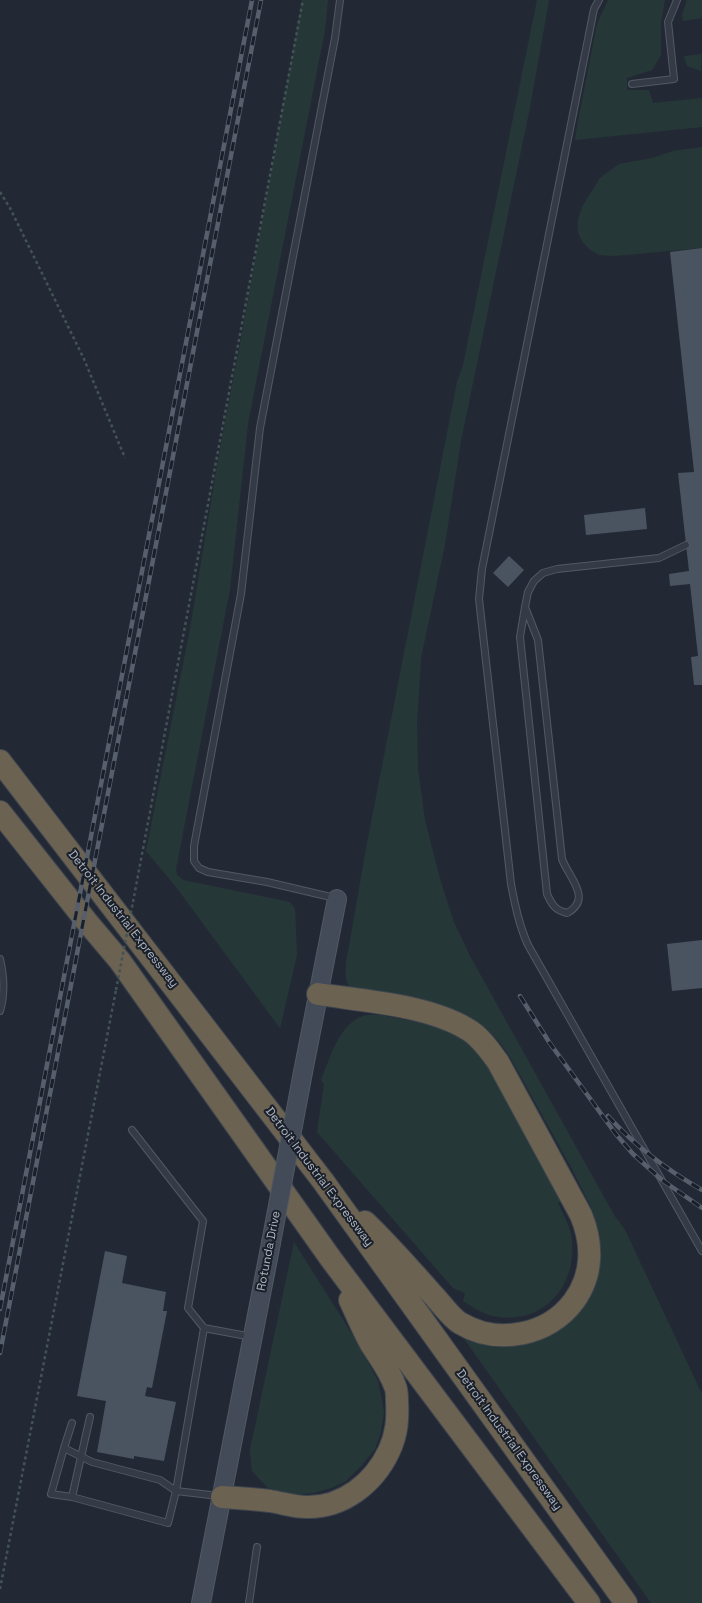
<!DOCTYPE html>
<style>
body{margin:0}
canvas{display:block;background:#222935}
</style>
<canvas width="702" height="1603"></canvas>
<script>
const context = document.querySelector('canvas').getContext('2d');
context.lineJoin = 'round';
function fill(path, color) {
  context.fillStyle = color;
  context.fill(path, 'evenodd');
}
function trace(path, color, width, dash) {
  context.strokeStyle = color;
  context.lineWidth = width;
  context.lineCap = dash ? 'butt' : 'round';
  context.setLineDash(dash || []);
  context.stroke(path);
}
function label(font, color, halo, rows, align = 'center') {
  context.font = font + ' "Space Grotesk",sans-serif';
  context.lineWidth = 4;
  context.setLineDash([]);
  context.textBaseline = 'middle';
  context.strokeStyle = halo;
  context.fillStyle = color;
  for (const [text, x, y, turn = 0] of rows) {
    context.save();
    context.translate(x, y);
    context.rotate((+turn || 0) * Math.PI / 180);
    context.textAlign = isNaN(turn) ? turn : align;
    if (halo) context.strokeText(text, 0, 0);
    context.fillText(text, 0, 0);
    context.restore();
  }
}
fill(new Path2D(`
 M302,0H328L325,30L248,423L230,589L176,869L177,875L183,880L290,902L295,909L297,955L280,1028L176,887L146,851L190,629L218,460L240,344Z
 M537,0H549L530,107L461,441L445,544L421,658L417,723L418,769L425,820L440,879L453,920L470,956L614,1215L625,1230L702,1394V1603H651L460,1333L492,1343L517,1346L541,1339L554,1333L578,1314L589,1298L600,1248L598,1231L591,1207L571,1167L510,1057C503,1046 495,1036 484,1027C453,1000 393,996 352,989C344,983 346,973 346,963L367,843L457,382L463,365Z
 M608,0H665L661,22V55L652,70L627,78V90H649L653,103L702,98V127L575,140L576,132L597,24Z
 M687,0H702V18L683,21L682,15Z
 M702,54L701,71L687,66L684,56Z
 M702,147V248L614,256L599,255L589,249L582,241L578,232V220L582,207L600,178L619,164L652,158L673,151Z
 M382,1015C428,1025 455,1026 489,1063L563,1199L558,1203C562,1212 569,1224 571,1234C579,1280 549,1323 499,1317C486,1316 474,1308 463,1301L465,1293L453,1288L317,1132L324,1084L321,1080C330,1059 338,1025 363,1016C368,1014 376,1015 382,1015Z
 M294,1242L360,1347L378,1381L384,1412L381,1432L375,1449L362,1465L346,1481L331,1488L313,1493L297,1495L279,1492L267,1487L252,1471L250,1450Z`), '#263738');
fill(new Path2D(`
 M702,248V685H694L691,657L698,656L690,584L670,586L669,574L689,571L678,473L694,472L670,252Z
 M645,508L647,529L586,535L584,515Z
 M509,556L524,570L508,587L493,573Z
 M702,940V988L672,991L667,944Z
 M105,1251L127,1256L122,1283L166,1292L163,1311H167L152,1388L147,1387L145,1396L176,1402L164,1461L134,1456V1459L97,1452L106,1401L77,1396Z`), '#4a5360');
const service = new Path2D(`
 M599,0L594,9L482,569L479,599L511,884C515,905 519,925 528,945L702,1251
 M632,84L674,79L668,22L677,0
 M525,607L520,637L547,894C552,905 555,910 567,913C593,899 569,878 562,859L538,640L525,607L528,592L534,581L543,573L557,569L659,558L686,545
 M335,898L267,882L208,872L199,868L194,861V846L241,594L260,428L335,38L340,0
 M0,959C4,976 5,994 0,1011
 M132,1130L203,1221L188,1308L204,1328
 M72,1423L64,1448L92,1462L160,1480L176,1491L168,1523L72,1497L90,1417
 M64,1448L51,1494L72,1497
 M219,1496L176,1491L204,1328L252,1337
 M249,1603L257,1547`);
const secondary = new Path2D(`
 M303,1072L337,899
 M201,1603L271,1243`);
const motorway = new Path2D(`
 M0,761L323,1181L626,1603
 M0,812L87,922L120,961L331,1259L589,1603
 M318,994C364,1001 427,1005 467,1029C480,1036 490,1051 498,1062L581,1215C593,1244 593,1275 574,1301C549,1335 498,1346 460,1323C451,1318 441,1303 433,1295C411,1270 389,1245 365,1222
 M222,1497C238,1498 254,1499 270,1501C283,1503 294,1507 306,1507C343,1508 374,1483 389,1451C397,1434 398,1419 397,1401C397,1396 397,1390 395,1386C390,1371 379,1357 371,1344C363,1330 357,1315 350,1300`);
trace(service, '#525963', 8);
trace(secondary, '#525963', 20);
trace(motorway, '#3f4650', 24);
trace(new Path2D(`
 M0,192L10,208L84,359L125,458
 M133,902L303,0
 M0,1589L116,990`), '#435355', 2.5, [3, 3]);
trace(service, '#353b46', 6);
trace(secondary, '#434b58', 18);
trace(motorway, '#6b6252', 22);
const rail = new Path2D(`
 M520,996L549,1042L615,1133L633,1154L662,1180L702,1208
 M608,1116C635,1146 667,1170 702,1190
 M0,1309L252,0
 M0,1353L261,0`);
trace(rail, '#575f6c', 4.5);
trace(rail, '#1a202a', 3, [9]);
const secondaryBridge = new Path2D(`
 M271,1243L303,1072`);
trace(secondaryBridge, '#525963', 20, []);
trace(new Path2D(`
 M116,990L133,902`), '#435355', 2.5, [3, 3]);
trace(secondaryBridge, '#434b58', 18);
label('12px', '#afb6c2', '#1a202a', [
 ["Detroit Industrial Expressway",123,919,52],
 ["Detroit Industrial Expressway",319,1177,53],
 ["Rotunda Drive",269,1251,-79],
 ["Detroit Industrial Expressway",509,1440,54]
]);
</script>
